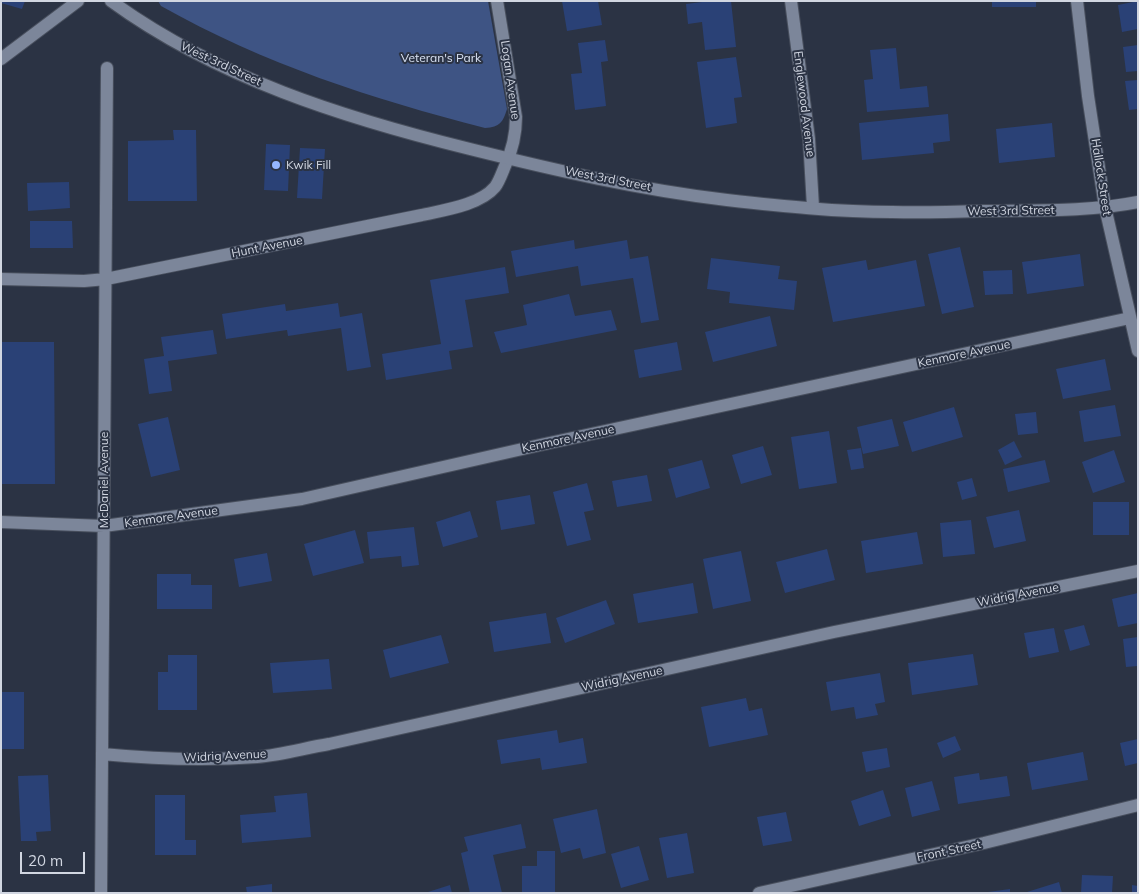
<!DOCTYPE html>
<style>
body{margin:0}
#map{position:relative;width:1139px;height:894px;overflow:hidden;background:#2b3344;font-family:Mulish,sans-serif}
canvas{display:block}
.frame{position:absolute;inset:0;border:2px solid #d1d6e1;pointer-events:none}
.scale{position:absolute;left:20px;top:852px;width:65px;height:22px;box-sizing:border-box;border:2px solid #d1d6e1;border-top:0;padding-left:6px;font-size:15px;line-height:18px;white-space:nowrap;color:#d1d6e1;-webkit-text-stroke:4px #2b3344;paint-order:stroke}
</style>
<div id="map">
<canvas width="1139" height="894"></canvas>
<div class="frame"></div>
<div class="scale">20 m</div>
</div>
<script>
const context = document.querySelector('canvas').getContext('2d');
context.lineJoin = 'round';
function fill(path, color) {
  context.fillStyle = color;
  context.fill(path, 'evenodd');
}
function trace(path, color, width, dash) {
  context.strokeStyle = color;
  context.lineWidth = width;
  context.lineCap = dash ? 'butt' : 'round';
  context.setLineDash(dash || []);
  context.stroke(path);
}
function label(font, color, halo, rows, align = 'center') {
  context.font = font + ' Mulish,sans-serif';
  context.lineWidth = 4;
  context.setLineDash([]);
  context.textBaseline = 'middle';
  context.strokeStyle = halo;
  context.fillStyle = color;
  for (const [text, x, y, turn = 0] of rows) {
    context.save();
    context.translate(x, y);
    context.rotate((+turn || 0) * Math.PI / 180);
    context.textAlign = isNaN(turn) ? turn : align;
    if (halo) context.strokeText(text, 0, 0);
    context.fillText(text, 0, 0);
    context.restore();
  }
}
fill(new Path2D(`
 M158,1H488L507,109C503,122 500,127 485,128C372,99 264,64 161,6Z`), '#3e5484');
fill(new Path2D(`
 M1,1H25L22,9L1,3Z
 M562,1H598L602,25L567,31Z
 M710,1H731L736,47L705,50L702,22L688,24L686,4Z
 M992,1H1036V7H992Z
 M1138,1V29L1122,32L1118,5Z
 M605,40L608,61L601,62L606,106L575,110L571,74L582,73L578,43Z
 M1138,45V71L1126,72L1123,47Z
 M896,48L900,89L927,86L929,107L867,112L864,80L873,79L870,50Z
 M736,57L742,97L734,98L737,123L706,128L697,62Z
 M1138,80V109L1129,110L1125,81Z
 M948,114L950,141L933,143L934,153L862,160L859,123Z
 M1052,123L1055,157L999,163L996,129Z
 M173,130H196L197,201H128V141L174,140Z
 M266,144L290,145L288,191L264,190Z
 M300,148L325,149L322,199L297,198Z
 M69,182L70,208L28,211L27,183Z
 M30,221H72L73,248H30Z
 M574,240L575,249L627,240L630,259L648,256L659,320L641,323L633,278L581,286L578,266L516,277L511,251Z
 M960,247L974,307L942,314L928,254Z
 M1080,254L1084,286L1027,294L1022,262Z
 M711,258L780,266L778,279L797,281L794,310L729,303L730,292L707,289Z
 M866,260L868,270L916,260L925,306L833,322L822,268Z
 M505,267L509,293L465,300L473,347L449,351L452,369L386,380L382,354L441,344L430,280Z
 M1012,270L1013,294L985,295L983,271Z
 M569,294L575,316L611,310L617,330L501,353L494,332L527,325L523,305Z
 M338,303L340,317L362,313L371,367L347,371L341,328L288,336L287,330L226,339L222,314L285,304L286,311Z
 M770,316L777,346L713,362L705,332Z
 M213,330L217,354L168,361L172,391L149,394L144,359L164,356L161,337Z
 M1,342H54L55,484H1Z
 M677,342L682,370L639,378L634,350Z
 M1105,359L1111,390L1063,399L1056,369Z
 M1115,405L1121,436L1084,442L1079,411Z
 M954,407L963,437L912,452L903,422Z
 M1036,412L1038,433L1018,435L1015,414Z
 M168,417L180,470L151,477L138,424Z
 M892,419L899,446L863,454L857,427Z
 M829,431L837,483L799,489L791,437Z
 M1014,441L1022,457L1005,465L998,450Z
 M763,446L772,475L741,484L732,455Z
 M861,448L864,468L851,470L847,450Z
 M1114,450L1125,482L1093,493L1082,462Z
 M702,460L710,488L676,498L668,469Z
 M1045,460L1050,482L1008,492L1003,469Z
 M647,475L652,501L617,507L612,481Z
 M972,478L977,496L962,500L957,482Z
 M587,483L594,510L584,512L591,540L567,546L553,492Z
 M530,495L535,524L501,530L496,501Z
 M1093,502H1129V535H1093Z
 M1019,510L1026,541L994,548L986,517Z
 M470,511L478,537L443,547L436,522Z
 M971,520L975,554L943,557L940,523Z
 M414,527L419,565L402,567L401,556L370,559L367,532Z
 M355,530L364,563L313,576L304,544Z
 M917,532L923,564L866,573L861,541Z
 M827,549L835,580L785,593L776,562Z
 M741,551L751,601L713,609L703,559Z
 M267,553L272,581L239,587L234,559Z
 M157,574H191V585H212V609H157Z
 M693,583L698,613L638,623L633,594Z
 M1138,593V623L1118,627L1112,599Z
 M606,600L615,624L565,643L556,618Z
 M546,613L551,643L494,652L489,622Z
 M1084,625L1090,645L1070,651L1064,630Z
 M1054,628L1059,652L1029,658L1024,633Z
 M441,635L449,663L390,678L383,650Z
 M1138,637V666L1126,667L1123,639Z
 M973,654L978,685L912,695L908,663Z
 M168,655H197V710H158V672H168Z
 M329,659L332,689L273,693L270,663Z
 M880,673L885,702L875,704L878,715L856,719L854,707L831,711L826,682Z
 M1,692H24V749H1Z
 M746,698L749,711L762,708L768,735L709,747L701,707Z
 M557,730L559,743L583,738L587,763L542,770L540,758L501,764L497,740Z
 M955,736L961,750L943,758L937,743Z
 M1138,739V763L1125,766L1120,743Z
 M887,748L890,767L866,772L862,752Z
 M1083,752L1088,780L1032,790L1027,763Z
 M979,773L980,780L1007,776L1010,796L958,804L954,777Z
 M48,775L51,831L36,832L37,841H21L18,776Z
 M932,781L940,810L912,817L905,788Z
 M883,790L891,816L859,826L851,801Z
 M307,793L311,837L242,843L240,815L276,812L274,796Z
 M155,795H185V840H196V855H155Z
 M597,809L606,853L583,859L580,848L561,853L553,819Z
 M786,812L792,841L763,846L757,817Z
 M521,824L526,848L493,855L502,893H470L461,853L468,851L464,837Z
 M687,833L694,873L667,878L659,838Z
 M639,846L649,880L621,888L611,854Z
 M537,851H555V892L522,893V866H537Z
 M1082,875L1113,876L1112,893H1081Z
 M1059,882L1062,893H1027V892Z
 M272,884V893H247L246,887Z
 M450,885L452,893H428V892Z
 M1132,885L1138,886V893H1132Z
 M1010,889V893H988V892Z`), '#2a4176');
const street = new Path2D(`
 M791,1L809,139L813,207
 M1,279L84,281L106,279L422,215C444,210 480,205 495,187C499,182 502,173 505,166C512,151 516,134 516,117L497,1
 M1,522L104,526L302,499L540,445L1130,318
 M102,754C154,759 205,761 257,757C281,755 305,748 329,744L834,632L1138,571
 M101,893L107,68
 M759,893L984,843L1138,805`);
const secondary = new Path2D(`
 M111,1C217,78 344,118 470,149C554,170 641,190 727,200C781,206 837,212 892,212C922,213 953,212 983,211C1034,210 1087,212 1138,202
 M1077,1L1088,96L1105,207L1138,351
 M1,59L78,1`);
trace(street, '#484f5d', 14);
trace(secondary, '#484f5d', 14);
trace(street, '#7c869a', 12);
trace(secondary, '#7c869a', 12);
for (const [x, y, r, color] of [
 [276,165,5,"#95b6fd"]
]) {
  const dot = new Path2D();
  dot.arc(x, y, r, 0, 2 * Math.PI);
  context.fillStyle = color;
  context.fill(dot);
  trace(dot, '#2b3344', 2);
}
label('12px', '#dae3f4', '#2b3344', [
 ["Veteran's Park",441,58]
]);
label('12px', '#d1d6e1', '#2b3344', [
 ["West 3rd Street",221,64,25],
 ["Logan Avenue",510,80,82],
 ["Englewood Avenue",804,104,83],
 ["Hallock Street",1101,177,81],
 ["West 3rd Street",608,179,11],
 ["West 3rd Street",1011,211,-1],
 ["Hunt Avenue",267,247,-11],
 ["Kenmore Avenue",964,354,-12],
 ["Kenmore Avenue",568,439,-12],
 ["McDaniel Avenue",104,480,-90],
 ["Kenmore Avenue",171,517,-8],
 ["Widrig Avenue",1018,595,-11],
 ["Widrig Avenue",622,679,-12],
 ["Widrig Avenue",225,756,-3],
 ["Front Street",949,851,-12]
]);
label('12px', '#d1d6e1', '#2b3344', [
 ["Kwik Fill",286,165]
], 'left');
</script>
